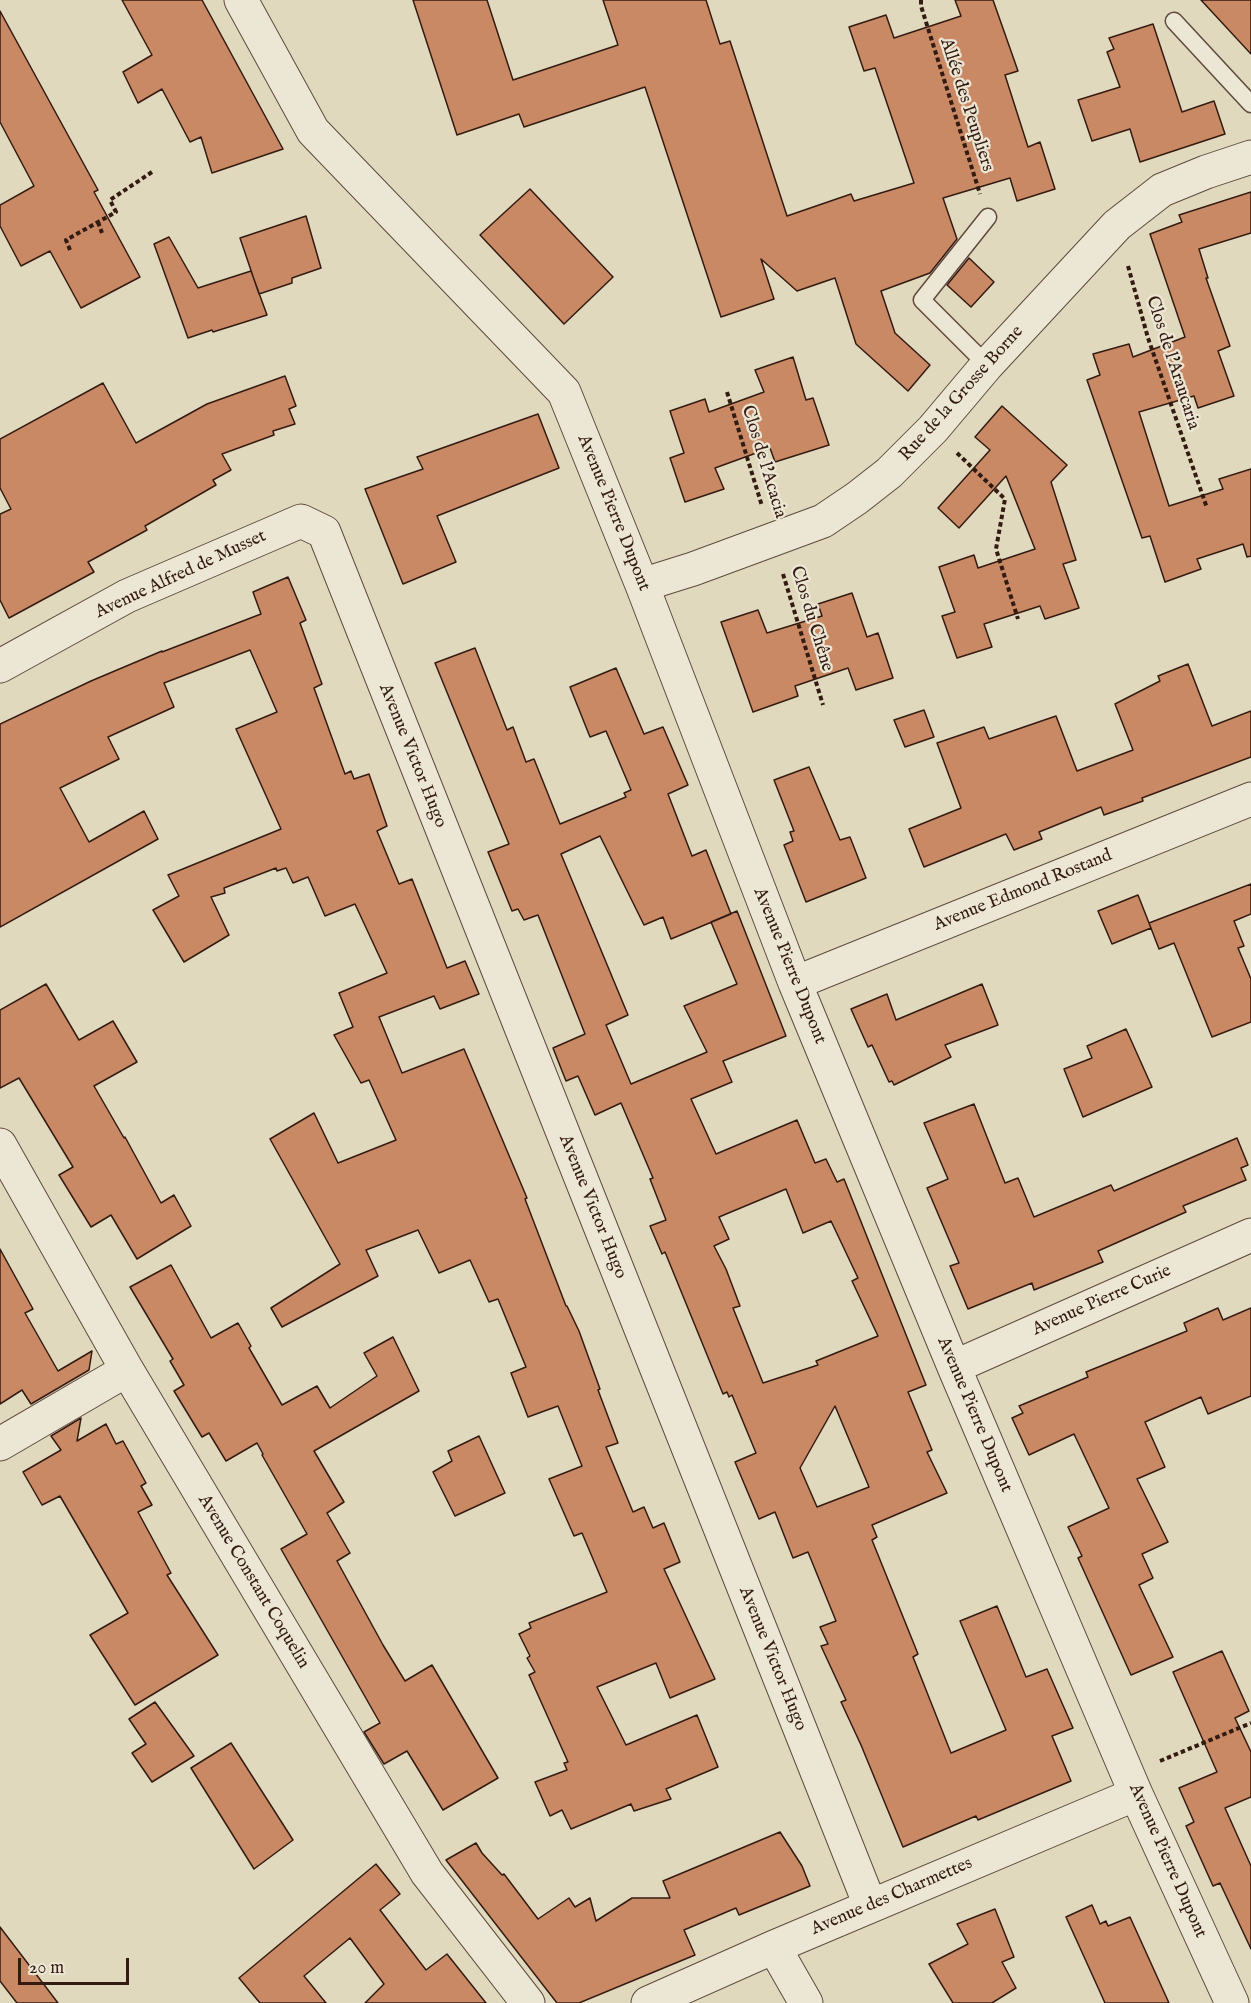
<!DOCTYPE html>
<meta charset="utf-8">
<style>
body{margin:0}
#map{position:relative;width:1251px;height:2003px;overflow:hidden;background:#e1d9be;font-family:"IM FELL English",serif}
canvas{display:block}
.scale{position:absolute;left:18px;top:1958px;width:111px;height:27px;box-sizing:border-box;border:3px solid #341b12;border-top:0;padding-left:8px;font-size:18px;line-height:21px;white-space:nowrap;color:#341b12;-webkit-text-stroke:4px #ece6d5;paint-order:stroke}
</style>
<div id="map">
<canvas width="1251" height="2003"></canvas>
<div class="scale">20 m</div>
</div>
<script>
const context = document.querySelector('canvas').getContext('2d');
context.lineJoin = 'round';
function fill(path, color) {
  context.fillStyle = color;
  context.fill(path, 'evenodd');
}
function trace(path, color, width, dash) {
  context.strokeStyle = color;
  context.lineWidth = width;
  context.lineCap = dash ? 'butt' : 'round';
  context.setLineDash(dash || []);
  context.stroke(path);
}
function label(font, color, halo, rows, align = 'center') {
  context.font = font + ' "IM FELL English",serif';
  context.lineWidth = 4.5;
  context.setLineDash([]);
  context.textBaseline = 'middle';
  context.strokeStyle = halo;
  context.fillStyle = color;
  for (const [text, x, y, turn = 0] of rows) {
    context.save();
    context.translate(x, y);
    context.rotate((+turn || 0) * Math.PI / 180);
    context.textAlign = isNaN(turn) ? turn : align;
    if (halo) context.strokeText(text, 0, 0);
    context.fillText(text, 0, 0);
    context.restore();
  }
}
const building = new Path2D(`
 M122,0H202L283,149L212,173L201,137L190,142L162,89L138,103L123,72L152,55Z
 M413,0H487L513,80L618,45L603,0H706L720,44L730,41L787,216L851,194L854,201L914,183L875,68L864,71L849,27L886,15L894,38L961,16L955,0H993L1018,71L1005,75L1028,147L1040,142L1055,189L1017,201L1010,178L943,198L957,239L930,273L881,291L895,333L930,365L908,391L856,344L835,278L797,291L761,259L774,299L721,317L645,87L524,127L519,114L457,135Z
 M1201,0H1251V54Z
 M0,11L98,190L94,192L140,277L81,308L50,251L21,266L0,226V205L34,186L0,122Z
 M1153,24L1182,112L1214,101L1225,134L1140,162L1130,129L1092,141L1078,100L1120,87L1107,52L1114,49L1109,38Z
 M530,189L613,277L564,324L480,235Z
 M1251,192V233L1199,249L1208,278H1206L1230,346L1218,351L1234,396L1198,408L1194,396L1139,412L1169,506L1223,489L1219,479L1251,469V556L1247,557L1243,544L1197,559L1201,569L1165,582L1150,536L1142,538L1087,380L1100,375L1093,354L1129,344L1133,357L1185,337L1150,234L1182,222L1179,215Z
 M306,216L321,268L292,278V283L259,294L240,238Z
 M169,237L198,288L251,271L267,315L213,332L212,330L188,338L154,244Z
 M969,258L994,282L971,307L947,285Z
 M793,357L806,400L813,398L829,445L775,462L770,448L715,468L724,489L685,502L670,458L684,453L670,411L705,399L709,412L764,392L755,370Z
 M285,376L296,406L289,409L295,424L273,431L274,435L222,454L231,470L213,480L216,485L145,526L147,530L88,562L94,572L9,618L0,600V514L11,509L0,488V439L103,383L136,443L207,404Z
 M1002,406L1067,465L1051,482L1076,560L1063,564L1079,608L1045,619L1040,606L984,624L992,647L957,658L942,616L955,612L939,567L974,555L978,568L1035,549L1006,476L959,528L938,508L990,450L975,437Z
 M538,414L559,468L437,516L456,562L403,584L365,489L423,469L417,457Z
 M288,577L306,620L300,623L322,684L314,688L345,774L351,771L354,779L369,774L387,826L377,831L399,884L412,879L447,968L465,961L479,994L440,1009L434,996L379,1017L402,1073L464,1049L527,1198L525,1199L566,1306H567L579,1331L600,1389L598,1390L618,1443L606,1447L633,1512L644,1507L653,1528L664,1523L680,1562L664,1569L715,1679L670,1698L656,1663L597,1687L626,1745L697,1715L718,1767L666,1789L671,1799L634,1811L631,1804L571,1829L562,1810L550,1816L535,1782L567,1770L564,1763L568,1762L529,1675L535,1672L527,1658L530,1656L519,1634L531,1628L529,1623L607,1592L582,1533L574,1536L549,1479L582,1466L558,1406L528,1417L511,1373L526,1367L498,1299L489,1302L470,1260L439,1273L418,1230L366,1250L378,1276L282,1327L271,1308L340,1264L270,1139L314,1113L338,1163L396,1140L369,1080L361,1083L334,1035L353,1027L339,993L387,973L355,904L325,916L308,877L293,883L286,868L277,871L276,868L224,888L225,893L211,897L229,935L184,962L153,910L179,896L168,875L281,829L236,729L277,712L250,650L164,683L174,707L108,737L119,759L60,788L89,842L144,811L158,839L0,927V724L91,681L162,651V652L261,614L253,592Z
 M852,593L867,637L878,633L893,678L856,690L848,668L795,686L798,696L753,712L721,622L758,610L767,633L822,616L818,604Z
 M475,648L507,730L513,727L526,762L534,759L560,824L626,797L624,793L631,790L606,731L590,737L570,687L616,668L644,734L663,727L688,785L668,794L692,856L706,850L731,914L671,939L663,917L644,925L600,836L561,854L628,1015L606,1025L631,1084L707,1052L684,1006L737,984L711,922L737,911L786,1036L723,1061L732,1082L691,1099L716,1154L797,1120L815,1163L826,1159L837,1182L844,1179L926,1385L908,1392L932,1450L927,1452L947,1493L872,1525L877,1537L872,1540L918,1654L913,1657L951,1753L1006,1730L960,1621L997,1606L1026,1677L1047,1669L1073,1728L1052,1736L1071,1781L978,1820L976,1816L903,1847L861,1745L841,1702L846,1700L821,1646L828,1644L820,1627L836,1621L808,1552L793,1558L775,1512L759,1519L735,1462L756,1453L732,1395L729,1397L727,1392L723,1394L665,1252L662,1254L650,1226L666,1220L650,1179L653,1178L621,1103L595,1115L578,1076L566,1081L553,1048L585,1034L538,915L524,920L518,909L512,911L488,852L509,844L435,663ZM786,1189L803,1233L831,1221L858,1278L852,1281L878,1336L816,1361L818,1365L763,1383L733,1308L740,1306L726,1269L714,1246L729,1239L719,1217ZM835,1406L869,1487L817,1507L800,1468Z
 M1188,664L1212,726L1251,711V757L1142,798L1143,801L1104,815L1101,807L1039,832L1042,839L1014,850L1006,834L924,867L909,829L961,808L937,743L984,727L989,739L1056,716L1077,771L1133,750L1115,704L1160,681L1158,676Z
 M924,710L934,737L905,747L894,720Z
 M809,767L840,840L850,837L866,878L806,902L784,845L793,841L790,832L794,831L774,780Z
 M1251,884V914L1234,921L1244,946L1238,948L1251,979V1022L1212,1037L1174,943L1159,949L1149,923Z
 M1138,895L1151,928L1112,944L1098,911Z
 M46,984L79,1040L113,1021L137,1062L94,1086L124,1138L125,1137L161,1203L174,1195L191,1226L137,1259L111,1215L91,1227L59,1175L73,1167L19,1078L0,1088V1010Z
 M982,984L998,1025L945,1045L951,1057L894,1085L892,1081L889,1082L872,1045L868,1047L851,1009L887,994L896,1020Z
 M1126,1029L1152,1087L1083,1117L1064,1069L1092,1058L1087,1046Z
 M974,1104L1005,1183L1018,1178L1034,1217L1111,1185L1114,1191L1237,1138L1248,1165L1241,1168L1246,1180L1183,1206L1186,1212L1098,1251L1103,1262L1034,1290L1032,1283L968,1309L950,1266L959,1263L927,1188L948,1179L924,1123Z
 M0,1249L33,1309L25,1313L58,1371L92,1351L89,1370L31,1404L22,1390L0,1404Z
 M171,1265L211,1338L238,1323L251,1346L249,1348L282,1405L317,1386L330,1408L377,1376L364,1353L393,1337L419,1391L314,1451L344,1502L327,1513L350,1553L337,1561L383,1645L405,1681L432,1665L498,1778L443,1810L407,1751L384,1764L364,1732L380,1723L281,1549L307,1534L262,1455L263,1454L257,1443L226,1461L209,1433L202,1437L174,1391L184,1385L170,1361L173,1359L130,1287Z
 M1218,1308L1223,1320L1251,1308V1396L1208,1414L1201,1397L1145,1422L1165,1467L1137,1479L1168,1542L1142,1554L1153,1578L1139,1585L1173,1657L1131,1675L1078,1558L1082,1556L1068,1527L1109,1508L1074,1434L1029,1455L1012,1418L1023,1413L1019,1406L1088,1377L1086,1372L1187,1331L1184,1323Z
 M81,1418L77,1441L106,1424L116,1444L123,1441L146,1483L141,1486L152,1505L138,1512L171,1573L167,1575L218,1655L135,1705L90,1635L128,1613L60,1496L42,1505L23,1472L61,1450L51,1436Z
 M479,1436L505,1493L455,1516L433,1472L452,1461L448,1451Z
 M1222,1651L1249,1711L1235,1718L1251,1752V1797L1225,1808L1251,1866V1949L1220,1883L1213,1886L1186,1826L1194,1822L1179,1788L1217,1772L1173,1672Z
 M155,1702L194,1756L152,1782L132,1753L146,1744L129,1719Z
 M231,1743L293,1840L254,1869L191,1768Z
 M780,1832L802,1866L810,1886L739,1915L736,1908L684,1930L695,1955L579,2003H557L446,1860L476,1843L482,1853L502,1875L504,1874L538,1919L569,1898L575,1907L590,1898L596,1921L632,1898H670L663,1881Z
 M376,1864L400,1894L380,1910L426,1970L447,1954L486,2003H365L384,1984L350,1938L304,1976L326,2003H260L239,1978Z
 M1092,1905L1100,1924L1106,1921L1108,1926L1130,1917L1169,2003H1105L1066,1917Z
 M995,1909L1014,1957L1002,1962L1016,1988L992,2003H953L929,1964L968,1944L957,1924Z
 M0,1927L58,2003H17L0,1981Z`);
fill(building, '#ca8965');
trace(building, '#341b12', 1.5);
const lane = new Path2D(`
 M1174,21L1251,104
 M987,365L922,300L988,217`);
const street = new Path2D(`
 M241,0L313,131L564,392L642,585L795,983L954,1367L1136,1794L1232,2003
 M642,585L693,569L823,521L857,498L889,473L933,429L987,365L1117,225L1162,190L1206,172L1251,157
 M0,666L127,596L301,521L324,532L870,1905
 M795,983L1251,799
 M0,1145L127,1370L427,1873L528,2003
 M954,1367L1251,1235
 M0,1444L127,1370
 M774,1947L806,2003
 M648,2003L774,1947L1136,1794`);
trace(lane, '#5f4a3d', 19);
trace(street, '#5f4a3d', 35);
trace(new Path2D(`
 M921,0V6L980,194
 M98,222L102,233
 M70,250L66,240L116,212L110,200L152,172
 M1128,266L1148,338L1207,508
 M727,392L762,506
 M957,453L1005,499L996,549L1018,619
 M783,574L823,705
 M1160,1761L1251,1723`), '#341b12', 4, [4.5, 3]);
trace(lane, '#ece6d5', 16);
trace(street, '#ece6d5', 33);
label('18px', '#341b12', '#ece6d5', [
 ["Allée des Peupliers",966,105,72],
 ["Clos de l'Araucaria",1172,363,72],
 ["Rue de la Grosse Borne",962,394,-48],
 ["Clos de l'Acacia",763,462,73],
 ["Avenue Pierre Dupont",613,513,68],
 ["Avenue Alfred de Musset",181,575,-25],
 ["Clos du Chêne",811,619,73],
 ["Avenue Victor Hugo",412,756,68],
 ["Avenue Edmond Rostand",1023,891,-22],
 ["Avenue Pierre Dupont",789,966,68],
 ["Avenue Victor Hugo",592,1207,68],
 ["Avenue Pierre Curie",1102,1301,-24],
 ["Avenue Pierre Dupont",974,1415,67],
 ["Avenue Constant Coquelin",253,1582,59],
 ["Avenue Victor Hugo",772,1659,68],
 ["Avenue Pierre Dupont",1167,1861,66],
 ["Avenue des Charmettes",892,1897,-23]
]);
</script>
